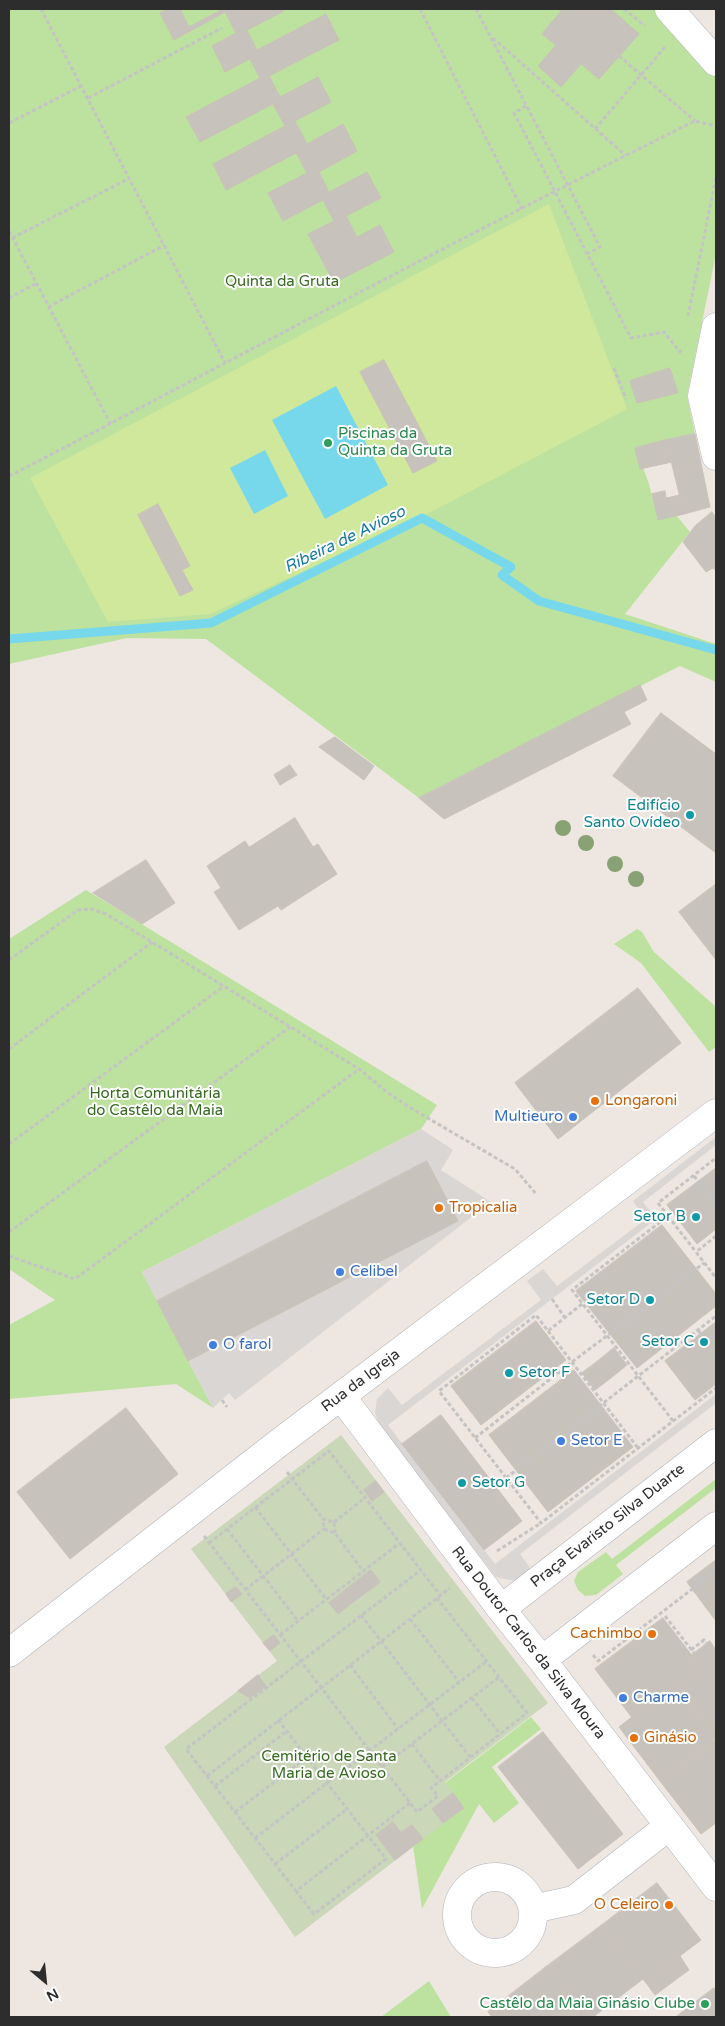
<!DOCTYPE html>
<meta charset="utf-8">
<style>
body{margin:0}
#map{position:relative;width:725px;height:2026px;overflow:hidden;background:#eee6e0;font-family:"Varela Round",sans-serif}
canvas{display:block}
.frame{position:absolute;inset:0;border:10px solid #2d2d2d;pointer-events:none}
.north{position:absolute;left:20px;top:1956px;width:50px;height:50px;-webkit-text-stroke:4px #fff;paint-order:stroke;rotate:152deg;font-size:14px;font-weight:700;line-height:20px;text-align:center;color:#2d2d2d}
.north::after{content:'';display:block;margin:auto;width:18px;height:22px;background:#2d2d2d;clip-path:polygon(50% 0,100% 100%,50% 72%,0 100%)}
</style>
<div id="map">
<canvas width="725" height="2026"></canvas>
<div class="frame"></div>
<div class="north">N</div>
</div>
<script>
const context = document.querySelector('canvas').getContext('2d');
context.lineJoin = 'round';
function fill(path, color) {
  context.fillStyle = color;
  context.fill(path, 'evenodd');
}
function trace(path, color, width, dash) {
  context.strokeStyle = color;
  context.lineWidth = width;
  context.lineCap = dash ? 'butt' : 'round';
  context.setLineDash(dash || []);
  context.stroke(path);
}
function label(font, color, halo, rows, align = 'center') {
  context.font = font + ' "Varela Round",sans-serif';
  context.lineWidth = 4;
  context.setLineDash([]);
  context.textBaseline = 'middle';
  context.strokeStyle = halo;
  context.fillStyle = color;
  for (const [text, x, y, turn = 0] of rows) {
    context.save();
    context.translate(x, y);
    context.rotate((+turn || 0) * Math.PI / 180);
    context.textAlign = isNaN(turn) ? turn : align;
    if (halo) context.strokeText(text, 0, 0);
    context.fillText(text, 0, 0);
    context.restore();
  }
}
fill(new Path2D(`
 M9,9H656L716,77V254L687,396L695,434L636,448L649,484L658,519L676,515L690,532L625,614L716,644V682L680,666L419,798L206,639L127,638L9,664Z
 M86,890L437,1105L421,1129L142,1272L213,1408L176,1384L9,1399V1325L55,1300L9,1269V939Z
 M637,929L642,932L654,952L716,1007V1047L709,1052L641,963L614,944Z
 M716,1479V1488L616,1565L623,1574L596,1595L585,1596L578,1590L574,1581L578,1572L606,1552L612,1559Z
 M531,1717L541,1729L492,1767L519,1803L494,1823L479,1804L422,1909L413,1846L443,1823L445,1783Z
 M429,1981L451,2017H381Z`), '#bde29f');
fill(new Path2D(`
 M341,1435L548,1703L445,1782L464,1808L295,1937L164,1747L277,1661L191,1549Z`), '#cad7b8');
fill(new Path2D(`
 M549,204L627,409L427,514L210,614L108,622L30,478Z`), '#cfe89c');
fill(new Path2D(`
 M421,1129L453,1150L441,1170L491,1202L235,1400L229,1393L213,1408L188,1361L458,1221L427,1161L157,1301L142,1272Z
 M716,1137V1145L643,1202L656,1219L388,1425L495,1564L716,1394V1403L520,1554L533,1572L516,1581L499,1578L495,1576L379,1424L375,1412L377,1399L388,1388L402,1405L541,1300L527,1281L543,1269L557,1286L646,1219L633,1201Z`), '#dad6d3');
fill(new Path2D(`
 M336,386L388,485L325,519L272,420Z
 M265,450L288,496L254,514L230,468Z`), '#78d8eb');
trace(new Path2D(`
 M9,639L211,623L422,518L511,567L502,575L539,601L716,650`), '#78d8eb', 9);
const building = new Path2D(`
 M169,9H180L189,27L223,9H282L284,11L247,30L257,50L326,14L339,40L269,76L280,97L318,77L331,102L295,121L307,144L343,124L357,151L319,172L329,192L367,172L381,198L346,216L357,237L380,225L394,252L334,283L308,234L334,221L323,200L283,221L268,193L307,173L296,153L226,190L213,164L285,126L273,104L200,142L186,117L260,78L250,59L225,72L212,46L236,33L225,12L174,40L160,13Z
 M563,9H611L639,34L599,79L581,64L561,87L538,66L556,45L542,34Z
 M384,360L437,461L413,473L360,372Z
 M670,368L678,393L637,403L630,381Z
 M695,434L710,507L684,514L666,440Z
 M666,440L672,462L640,469L635,448Z
 M665,491L666,498L680,495L684,514L658,520L652,494Z
 M158,504L190,566L182,570L193,590L180,596L138,515Z
 M712,512L716,518V571L713,568L706,572L683,542L695,526Z
 M640,685L647,700L624,712L631,724L444,819L419,798Z
 M661,713L716,754V853L613,776Z
 M335,737L374,766L364,780L319,747Z
 M290,765L297,775L280,785L274,775Z
 M295,818L313,847L318,844L337,874L281,910L278,906L239,930L214,892L221,888L207,866L245,841L249,847Z
 M146,860L175,903L142,924L93,893Z
 M716,884V960L679,912Z
 M638,988L681,1043L558,1139L515,1083Z
 M427,1161L458,1221L188,1361L157,1301Z
 M716,1168V1229L697,1244L667,1205Z
 M662,1225L716,1294V1306L637,1368L576,1291Z
 M536,1321L566,1360L481,1425L451,1386Z
 M716,1322V1384L695,1400L665,1361Z
 M614,1348L627,1365L611,1378L598,1361Z
 M598,1361L611,1378L595,1390L582,1373Z
 M574,1370L633,1447L548,1512L489,1435Z
 M126,1408L178,1474L70,1559L17,1492Z
 M441,1415L522,1521L484,1550L402,1444Z
 M376,1481L384,1492L372,1501L364,1490Z
 M716,1560V1576L695,1593L687,1582Z
 M371,1570L380,1582L367,1592L358,1580Z
 M716,1576V1621L695,1593Z
 M358,1580L367,1592L352,1603L343,1592Z
 M236,1587L242,1594L231,1602L226,1594Z
 M343,1592L352,1603L338,1614L329,1603Z
 M663,1618L704,1671L681,1688L678,1685L633,1719L595,1669Z
 M274,1635L280,1643L270,1651L263,1643Z
 M710,1641L716,1650V1735L681,1688L704,1671L692,1655Z
 M258,1675L266,1686L250,1698L238,1691Z
 M678,1685L716,1735V1738L660,1781L619,1727L632,1717L633,1719Z
 M543,1732L623,1834L578,1869L498,1767Z
 M714,1740L716,1742V1823L701,1834L660,1781Z
 M453,1793L464,1808L443,1823L432,1809Z
 M393,1822L412,1847L395,1860L376,1835Z
 M412,1825L423,1839L412,1847L401,1833Z
 M657,1883L701,1940L647,1981L645,1978L643,1979L602,1925Z
 M602,1925L643,1979L593,2017H584L546,1967Z
 M680,1956L689,1970L655,1995L643,1979L645,1978L647,1981Z
 M546,1967L584,2017H492L488,2012Z
 M714,1988L716,1991V2017H676Z`);
fill(building, '#c7c2bb');
trace(building, '#c9c2b9', 1);
const minor = new Path2D(`
 M669,9L716,62
 M716,327L702,396L716,456
 M341,1396L501,1609L542,1660L716,1887
 M501,1609L716,1443
 M9,1653L280,1442L716,1113
 M542,1660L716,1526
 M457 1915a38 38 0 1 1 76 0a38 38 0 1 1-76 0Z
 M533,1909L574,1900L669,1826`);
trace(minor, '#b0b4bc', 29);
trace(new Path2D(`
 M41,9L225,363
 M420,9L522,209
 M476,9L600,247L587,254
 M624,9L645,26
 M493,38L625,155
 M619,56L695,121
 M88,98L222,28
 M526,106L514,113L631,338L664,332L680,352L681,349
 M9,123L81,86
 M595,129L665,47
 M9,231L111,425
 M12,238L130,178
 M9,298L37,283
 M48,307L165,245
 M688,316L716,177
 M614,368L626,399
 M9,476C82,439 153,401 225,363C381,281 537,199 695,121L716,126
 M9,960L78,910L91,909L106,914L359,1069L388,1093L414,1110L515,1169L537,1195
 M9,1049L152,942
 M9,1144L224,986
 M694,1176L716,1205
 M668,1216L696,1252
 M9,1232L290,1027
 M716,1236L696,1252L716,1278
 M9,1256L75,1279L359,1069
 M552,1299L565,1318
 M582,1304L548,1331L536,1315L439,1391L541,1523L716,1388
 M698,1330L716,1355
 M548,1331L638,1448
 M222,1400L227,1407
 M673,1421L572,1290L668,1216L658,1203L716,1158
 M475,1438L572,1362L704,1263
 M287,1472L323,1519
 M506,1478L716,1316
 M255,1507L326,1599
 M334,1522L365,1498
 M227,1529L298,1621
 M335,1533L334,1522L323,1519L324,1529L335,1533L363,1571
 M204,1536L417,1812L438,1796L431,1788L527,1713L437,1598
 M209,1543L329,1451L440,1595
 M497,1551L541,1523
 M245,1590L324,1529
 M361,1615L470,1757
 M665,1616L694,1653
 M410,1619L459,1682
 M280,1635L400,1543
 M691,1650L704,1640L707,1644
 M593,1655L598,1661L716,1571
 M350,1665L398,1729
 M472,1698L500,1734
 M278,1720L386,1859L314,1914L296,1891
 M412,1744L440,1781
 M382,1767L499,1677
 M207,1776L450,1588
 M215,1786L287,1731
 M410,1803L296,1891L186,1749L421,1570
 M235,1812L307,1757
 M255,1838L487,1661
 M275,1864L347,1809`), '#c4c4c4', 3, [4, 2.5]);
trace(minor, '#fff', 28);
context.fillStyle = '#88a175';
for (const [x, y] of [
 [563,828],
 [586,843],
 [615,864],
 [636,879]
]) {
  context.beginPath();
  context.arc(x, y, 8, 0, 2 * Math.PI);
  context.fill();
}
for (const [x, y, r, color] of [
 [328,443,5,"#2e9e5b"],
 [690,815,5,"#0f9aa8"],
 [595,1101,5,"#e8710a"],
 [573,1117,5,"#3f7fe0"],
 [439,1208,5,"#e8710a"],
 [696,1217,5,"#0f9aa8"],
 [340,1272,5,"#3f7fe0"],
 [650,1300,5,"#0f9aa8"],
 [704,1342,5,"#0f9aa8"],
 [213,1345,5,"#3f7fe0"],
 [509,1373,5,"#0f9aa8"],
 [561,1441,5,"#3f7fe0"],
 [462,1483,5,"#0f9aa8"],
 [652,1634,5,"#e8710a"],
 [623,1698,5,"#3f7fe0"],
 [634,1738,5,"#e8710a"],
 [669,1905,5,"#e8710a"],
 [705,2004,5,"#2e9e5b"]
]) {
  const dot = new Path2D();
  dot.arc(x, y, r, 0, 2 * Math.PI);
  context.fillStyle = color;
  context.fill(dot);
  trace(dot, '#fff', 2);
}
label('15px', '#35691e', '#fff', [
 ["Quinta da Gruta",282,282],
 ["Horta Comunitária",155,1094],
 ["do Castêlo da Maia",155,1111],
 ["Cemitério de Santa",329,1757],
 ["Maria de Avioso",329,1774]
]);
label('15px', '#27864d', '#fff', [
 ["Piscinas da",338,434],
 ["Quinta da Gruta",338,451],
 ["Castêlo da Maia Ginásio Clube",695,2004,"right"]
], 'left');
label('15px', '#0d838f', '#fff', [
 ["Edifício",680,806],
 ["Santo Ovídeo",680,823],
 ["Setor B",686,1217],
 ["Setor D",640,1300],
 ["Setor C",694,1342],
 ["Setor F",519,1373,"left"],
 ["Setor G",472,1483,"left"]
], 'right');
label('15px', '#c56008', '#fff', [
 ["Longaroni",605,1101],
 ["Tropicalia",449,1208],
 ["Cachimbo",642,1634,"right"],
 ["Ginásio",644,1738],
 ["O Celeiro",659,1905,"right"]
], 'left');
label('15px', '#366cbe', '#fff', [
 ["Multieuro",563,1117,"right"],
 ["Celibel",350,1272],
 ["O farol",223,1345],
 ["Setor E",571,1441],
 ["Charme",633,1698]
], 'left');
label('15px', '#2d2d2d', '#fff', [
 ["Rua da Igreja",361,1381,-37],
 ["Praça Evaristo Silva Duarte",608,1526,-38],
 ["Rua Doutor Carlos da Silva Moura",528,1643,52]
]);
label('italic 16px', '#137a9b', '#fff', [
 ["Ribeira de Avioso",345,540,-26]
]);
</script>
